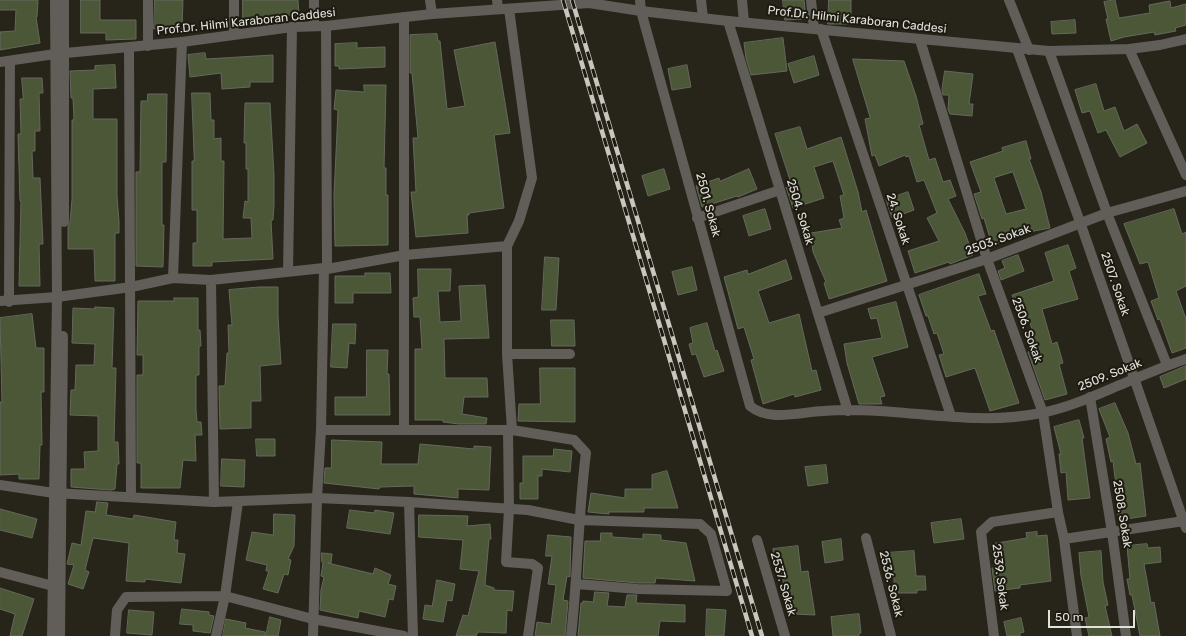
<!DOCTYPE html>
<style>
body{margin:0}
#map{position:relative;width:1186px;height:636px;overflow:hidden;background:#27251a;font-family:Rubik,sans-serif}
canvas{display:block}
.scale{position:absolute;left:1048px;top:610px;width:87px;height:18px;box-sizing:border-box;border:2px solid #e2e1da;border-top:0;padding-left:5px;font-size:12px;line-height:14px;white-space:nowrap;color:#e2e1da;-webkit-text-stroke:3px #1d1b11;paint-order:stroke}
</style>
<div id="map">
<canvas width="1186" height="636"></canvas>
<div class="scale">50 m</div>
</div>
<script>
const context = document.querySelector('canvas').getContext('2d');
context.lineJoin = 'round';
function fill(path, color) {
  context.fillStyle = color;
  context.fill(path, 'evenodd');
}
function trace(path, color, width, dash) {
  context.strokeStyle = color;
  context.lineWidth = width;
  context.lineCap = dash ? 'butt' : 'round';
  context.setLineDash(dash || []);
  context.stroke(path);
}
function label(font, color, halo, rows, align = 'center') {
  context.font = font + ' Rubik,sans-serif';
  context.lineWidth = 4;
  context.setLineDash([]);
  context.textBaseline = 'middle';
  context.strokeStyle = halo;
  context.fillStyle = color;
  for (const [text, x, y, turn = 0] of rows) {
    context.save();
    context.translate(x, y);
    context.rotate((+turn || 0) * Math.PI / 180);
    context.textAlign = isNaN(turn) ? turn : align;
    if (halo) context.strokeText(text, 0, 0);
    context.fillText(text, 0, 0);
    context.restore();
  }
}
const building = new Path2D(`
 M0,0H38L37,17H36L40,43L0,50V32L15,31L16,10H0Z
 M81,0H100V20H136V39L106,40V33H81Z
 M155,0H183L182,29H154Z
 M243,0H298L299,15L264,17L265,22H243Z
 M783,0H804L806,19L785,20Z
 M829,0H851V24H828Z
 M1115,0L1119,18L1150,13L1149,5L1170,1L1171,8L1186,4V25L1175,28L1176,31L1155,35L1154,32L1124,37L1111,41L1106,19H1108L1104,2Z
 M1075,20L1076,33L1052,34L1051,22Z
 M437,34L438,41H440L447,109L465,106L454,50L495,42L510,133L494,135L504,208L469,213V215H467L468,233L416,237L411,192H416L413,138H418L412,73H410V35Z
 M783,38L787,71L751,75L746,58L744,43Z
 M357,43V48L385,47V67L339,69V66H335V44Z
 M205,53L206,59L273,55V82H250V87L222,89L221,73L190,77L188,55Z
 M814,56L819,75L794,83L788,64Z
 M853,59L904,61L916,96L923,124L919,125L929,160L935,158L943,182L950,180L956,196L948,199L965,233L973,255L950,264L949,262L915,273L908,251L939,241L927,218L937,213L924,180L917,182L909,156L906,157L905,155L879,166L875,155L872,156L865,119L870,118Z
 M115,65L116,88L93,89V119H117V197L119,221V233H115V281H95L94,249H68V227L70,222L72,199V120H74L73,98H71L70,71L95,70V66Z
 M687,65L691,87L672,90L668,69Z
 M945,71L973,74L969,104H973L972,116L950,114L948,109L949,95H943L942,90Z
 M22,78H42L43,93H39L40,131H35V151H32L33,178H40L43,244H39L40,286H19L21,201H20L18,134H21L20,99H23Z
 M1096,84L1104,111L1115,107L1124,131L1137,124L1147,143L1120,157L1106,130L1098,133L1090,111L1082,113L1075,90Z
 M364,85H386L384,168H386V195H388V245L335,246L334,196L338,110L334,109L336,90L364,92Z
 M192,93H210L211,120H214V139L221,138V161H224L223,239L252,238L251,218H243L245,201L248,202V169H246V143H244L245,103H270L274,176V205L273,220H271L273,259L212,262V266H193V243H197V210H192V161H194Z
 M148,94H167L166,162H162V225H164L163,267L136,266V172H140L141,101H147Z
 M800,127L807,149L841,137L858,192L862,212L866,210L887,281L829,299L824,283L826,282L813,252L811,233L842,228L839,220L844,218L840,196L844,195L833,161L814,167L824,198L793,208L786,187L792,186L775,134Z
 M1026,141L1031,159H1029L1041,192L1050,228L1018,234L1019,237L992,245L984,218L982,219L974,194L981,192L970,162L1003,151L1002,148ZM1013,172L1026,209L1006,214L994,178Z
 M664,169L670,189L648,196L642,176Z
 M749,169L757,189L738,197L737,196L702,207L696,186L719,178L720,181Z
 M908,192L914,210L892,218L886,200Z
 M765,209L771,229L749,236L743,216Z
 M1174,209L1182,234L1186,232V286L1176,291L1186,319V348L1172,353L1160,319L1158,320L1151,301L1159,298L1148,262L1140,264L1124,224Z
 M1068,245L1076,268L1069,271L1078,299L1042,309L1052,344L1057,342L1063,363L1059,364L1067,394L1045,400L1028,352L1038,349L1027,313L1019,316L1012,295L1054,281L1045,253Z
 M1018,255L1024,271L1001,280L998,271L1005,268L1002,261Z
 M545,257L559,258L556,310H542Z
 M786,260L792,279L758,291L769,323L799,314L812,371L816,370L821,390L795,397L794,394L763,404L751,360L754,359L744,327L738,329L724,277L747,270L748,274Z
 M692,267L697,290L678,295L672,272Z
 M418,269H451L450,291H438L440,322L461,321L459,286L485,285L489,338L444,339L445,378H487L488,397H464L462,414L487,418L486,424H459L443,422V420H415V349H422L420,317H414L413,298L418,297Z
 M365,273H390L391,293H353V303H335V276H365Z
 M979,274L986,294L978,296L991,331L994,330L1019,403L990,411L975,368L946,377L939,355L944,354L937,333L934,334L928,316H926L919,295Z
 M259,287H278V316L281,364L260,366L261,401H251V428L220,429L219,386H225L227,353H229L228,325H232L229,290Z
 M174,298H198V330H200L201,346H199V375H196V410L197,422H201L202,435H195L196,461L183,460L180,488H141V463H137V375H143V355H137L138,301H174Z
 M896,302L908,347L872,357L885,396L880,397L882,404H859L847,363L844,344L882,338L877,318L871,319L868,309Z
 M95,307L114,308L112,368H116L114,442H118L119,464H117L115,489L111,490L71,487V469H85L84,452L98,451V416L70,415L71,390H75L76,365H94L95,344L72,343L73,308L95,309Z
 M32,314L36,348H44V392H41L42,445H40L39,479H19V474L0,475V402H2L0,318Z
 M551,320H574L575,346H552Z
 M707,323L715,351L717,350L724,371L704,377L696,354L692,355L689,344L693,343L690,328Z
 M333,324H356L355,344L349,343L347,368L331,367Z
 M367,350H388L387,374H389L390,415H335V397H366Z
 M1186,366V379L1164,388L1160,377Z
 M540,368H575V422L518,421L519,404H540Z
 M1115,403L1128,433L1136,464L1140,463L1146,516L1119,520L1114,486H1116L1113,461L1111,462L1106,439L1110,437L1099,409Z
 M1079,420L1084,438H1082L1090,498L1068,500L1066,472L1061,473L1059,454H1061L1054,427Z
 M256,439H275V456H257Z
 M332,440L382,442L381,464H418L420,444L474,449V446L491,447L489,490L458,489V498L414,494V486L380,487L379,489L324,483L325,468H331Z
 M554,449L572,451L570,472L542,469V476H538V499H520V483H523V456H553Z
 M222,459L245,460L244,487L221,486Z
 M826,465L828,483L808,486L805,467Z
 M667,471L678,508H644V512H609V514L588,512L591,493L625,498V489H652V475Z
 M97,502L108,503L106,515L133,519L134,515L176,522L174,540H178L177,553L185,554L181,583L145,579V582L126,581L129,543L93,538L85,570L89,572L83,589L68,584L74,565L67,564L72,543L81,545L86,511L95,512Z
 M0,509L37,519L32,538L0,530Z
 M350,510L374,513L375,510L394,513L390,534L347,528Z
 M274,514L295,515L294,546L288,559L291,560L288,575L284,574L278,593L263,589L269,571H266L267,565L246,560L252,532L273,535Z
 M419,515L468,516L467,526L490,524L491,539H489L485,585L494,588V590L514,591L512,611L507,610L506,633L478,632L476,636H456L463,615L468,616L479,571L460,569L463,540L419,537Z
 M961,519L964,539L934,543L931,523Z
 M1037,532V536L1047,535L1051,581L1020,585V588L995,591L992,568H995L991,544L1027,538L1026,533Z
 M601,533H612V537L643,539V534L661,535V540L686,543L695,581L656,578L655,583H638L583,578L585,541H600Z
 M548,535L571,537L570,577L567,576L563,600L568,601L565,636H535L537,622L551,624L556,585L548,584L552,556H546Z
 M841,539L843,560L825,563L822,542Z
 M1147,544L1148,548L1160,547L1161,562L1144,564L1151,603L1154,602L1160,636H1140L1132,595H1130L1127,579H1130L1127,546Z
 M798,546L801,572L808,571L815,615L793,614V608H788L789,592L785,593L782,574H776L773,549Z
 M914,551L916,576H925L926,590H917V593H894V571H887L886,553Z
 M1101,551L1103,582L1108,605L1105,606L1112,636H1089L1085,618L1089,617L1081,576L1079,553Z
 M322,553L332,554L331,563H328L373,574L375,568L391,575L388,584L396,586L393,600L389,599L385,617L359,611L358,618L320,610L321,590L324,577L321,576L323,563L322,562Z
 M437,580L455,584L452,601L447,600L443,622L423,619L425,605L432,606Z
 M0,588L34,599L22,636H10L15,614L0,609Z
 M595,592L609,593L607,606L625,607L627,595H637L636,603L685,605V622L660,621L658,636H578L581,603H583V601L593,602Z
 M182,609L209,612V615L214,616L210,633L193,631V625L180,624Z
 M707,609L726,610L724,636H706Z
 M129,610L154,612L152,635L127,633Z
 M859,614L861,633H859V636H833L831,617Z
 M270,617L281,620L278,636H266Z
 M1021,618L1024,632L1020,633V636H1007L1004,622Z
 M226,619L246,623L245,628L265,632V636H223Z`);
fill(building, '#4c5738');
trace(building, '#64695c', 1);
trace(new Path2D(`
 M234,0V34
 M314,0V26
 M430,0L432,14
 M497,0L498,9
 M640,0L641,11L750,406C769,422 800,412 823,411C896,405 969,428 1041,413C1067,408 1092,397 1115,387C1139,377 1162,367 1186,359
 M701,0L703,18
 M742,0L744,22
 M811,0L814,29
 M1009,0L1029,50
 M509,9L532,178L519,221L507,246V354L512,430
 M404,17V430
 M728,21L848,411
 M821,29L951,416
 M920,40L987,259L1043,413L1058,512L1064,539L1077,636
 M148,46V0
 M129,48L131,497
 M1129,49L1186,175
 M1049,51L1107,213L1167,365
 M697,218L780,190
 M327,269L405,255L507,246
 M288,272L292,27
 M173,278L182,42
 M211,280L214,502
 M0,301L57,297L131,287L173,278L211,280L324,268
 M9,302L10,61
 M818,313L987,259L1107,213L1186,191
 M507,354H570
 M1090,397L1112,532L1126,636
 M321,430H512L574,440L586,453C578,514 578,575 571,636
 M508,430L509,509L506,562L532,564L538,568L528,636
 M0,485L54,493L214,502L317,498L409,502L528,510L579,520L700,524L711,534L727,591L638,589L577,584
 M409,502L413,636
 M866,538L891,636
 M1064,539L1184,521
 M757,540L785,636
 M0,572L53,586
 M115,636L117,610L126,597L225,596L313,619L404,636
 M216,636L225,596L238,502
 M313,636L317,498L321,430L324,268L327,269L326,26
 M994,636L981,532L992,522L1058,512`), '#615e59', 10);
trace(new Path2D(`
 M1017,49L1080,222L1186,528
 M0,62L55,54L182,42L292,27L326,26L432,14L589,3L641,11L728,21L1049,51L1129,49L1160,45L1186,39
 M64,222V0
 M52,636L57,297L55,0
 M60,636L63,336`), '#615e59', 10);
const rail = new Path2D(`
 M563,0L752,636
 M572,0L762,636`);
trace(rail, '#c8c7bf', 4.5);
trace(rail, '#1d1b11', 3, [9]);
label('12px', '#e2e1da', '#1d1b11', [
 ["Prof.Dr. Hilmi Karaboran Caddesi",857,20,6],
 ["Prof.Dr. Hilmi Karaboran Caddesi",246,22,-6],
 ["2501. Sokak",708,205,75],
 ["2504. Sokak",800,212,73],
 ["24. Sokak",898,219,72],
 ["2503. Sokak",998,240,-20],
 ["2507. Sokak",1115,284,71],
 ["2506. Sokak",1027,330,70],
 ["2509. Sokak",1110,375,-22],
 ["2508. Sokak",1122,514,81],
 ["2539. Sokak",1000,577,83],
 ["2537. Sokak",783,584,74],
 ["2536. Sokak",891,584,76]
]);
</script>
